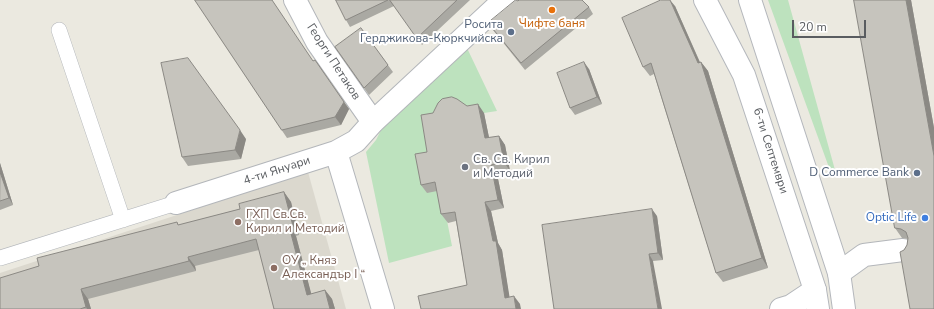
<!DOCTYPE html>
<meta charset="utf-8">
<style>
body{margin:0}
#map{position:relative;width:934px;height:309px;overflow:hidden;background:#ebe9e0;font-family:"Nunito Sans",sans-serif}
canvas{display:block}
.scale{position:absolute;left:792px;top:20px;width:74px;height:18px;box-sizing:border-box;border:2px solid #595c60;border-top:0;padding-left:5px;font-size:12px;line-height:14px;white-space:nowrap;color:#595c60;-webkit-text-stroke:3px #fff;paint-order:stroke}
</style>
<div id="map">
<canvas width="934" height="309"></canvas>
<div class="scale">20 m</div>
</div>
<script>
const context = document.querySelector('canvas').getContext('2d');
context.lineJoin = 'round';
function fill(path, color) {
  context.fillStyle = color;
  context.fill(path, 'evenodd');
}
function trace(path, color, width, dash) {
  context.strokeStyle = color;
  context.lineWidth = width;
  context.lineCap = dash ? 'butt' : 'round';
  context.setLineDash(dash || []);
  context.stroke(path);
}
function label(font, color, halo, rows, align = 'center') {
  context.font = font + ' "Nunito Sans",sans-serif';
  context.lineWidth = 4;
  context.setLineDash([]);
  context.textBaseline = 'middle';
  context.strokeStyle = halo;
  context.fillStyle = color;
  for (const [text, x, y, turn = 0] of rows) {
    context.save();
    context.translate(x, y);
    context.rotate((+turn || 0) * Math.PI / 180);
    context.textAlign = isNaN(turn) ? turn : align;
    if (halo) context.strokeText(text, 0, 0);
    context.fillText(text, 0, 0);
    context.restore();
  }
}
fill(new Path2D(`
 M308,172L346,309H0V273Z`), '#dbd8ce');
fill(new Path2D(`
 M768,0H788L835,170L831,173Z
 M467,48L497,111L484,113L441,190L452,246L389,263L366,152L376,140L387,118Z`), '#bde2be');
const lane = new Path2D(`
 M59,30L123,220
 M0,258L176,203`);
const street = new Path2D(`
 M295,0L317,42L373,122
 M336,152L383,309
 M176,203L336,152L356,141L373,122L504,0
 M839,273L864,255L903,250
 M781,309L791,306L815,290`);
const secondary = new Path2D(`
 M705,0L744,75L815,290L818,309
 M750,0L839,273L844,309`);
trace(lane, '#b3b6ba', 16);
trace(street, '#b3b6ba', 24);
trace(secondary, '#b4b7bc', 24);
trace(lane, '#fff', 15);
trace(street, '#fff', 22);
trace(secondary, '#fff', 22);
fill(new Path2D(`
 M195,0L313,61L315,60L349,109L341,125L287,138Z
 M336,0H470L422,45L394,6L350,27L346,20Z
 M854,0H911L934,128V309L904,250L907,245L908,239L902,238L895,228Z
 M518,1L589,7L593,14L525,70L493,30L488,23Z
 M675,6L700,62H701L708,71L768,268L723,282L716,273L654,74L650,76L643,67Z
 M361,28L393,72L369,95L335,47Z
 M589,69L602,104L575,115L570,108Z
 M467,106L484,113L489,138L499,136L505,145L510,171L497,174L504,208L491,211L498,243L502,250L509,297L520,304L467,285L456,221L448,223L441,214L437,191L427,193L421,185L427,152Z
 M246,139L241,159L188,166L182,157Z
 M0,163L13,205L0,210Z
 M284,192L291,202L299,235L296,236L311,294L325,290L332,299L335,309H274L259,250L195,266L196,271L88,299L91,309H0L179,225L240,209Z
 M657,216L663,260L653,261L554,309Z`), '#aaa9a3');
fill(new Path2D(`
 M670,0L675,6L704,72L698,63Z
 M906,0H911L934,128V156Z
 M584,62L589,69L602,104L597,97Z
 M701,62L708,71L768,268L762,258Z
 M344,102L349,109L341,125L335,117Z
 M478,104L484,113L491,147L485,138Z
 M240,130L246,139L241,159L235,150Z
 M499,136L505,145L510,171L504,162Z
 M0,163L13,205L9,198L0,172Z
 M491,165L497,174L504,208L498,200Z
 M284,192L291,202L299,235L293,226Z
 M485,202L491,211L498,243L502,250L511,306L505,298Z
 M652,209L657,216L663,260L658,253Z
 M289,226L296,236L314,304L307,295Z
 M649,254L653,261L662,309H658Z
 M188,257L195,266L196,271L189,261Z
 M81,289L88,299L91,309H87L86,307Z
 M325,290L332,299L335,309H330Z
 M514,296L520,304L521,309H516Z`), '#8b8984');
const building = new Path2D(`
 M195,0H272L313,61L315,60L344,102L335,117L282,130Z
 M336,0H388L346,20Z
 M390,0H457L417,38Z
 M516,0L518,1L519,0H582L589,7L521,63L488,23Z
 M661,0H670L698,63L701,62L762,258L716,273L651,63L643,67L622,18Z
 M854,0H906L934,156V309H910L900,252L904,250L907,245L908,238L906,232L901,229L895,228Z
 M361,28L388,65L364,88L335,47Z
 M188,58L240,130L235,150L182,157L161,63Z
 M584,62L597,97L570,108L557,73Z
 M452,97L457,99L467,106L478,104L485,138L499,136L504,162L491,165L498,200L485,202L493,241H496L505,298L514,296L516,309H421L418,296L467,285L455,212L441,214L435,182L421,185L415,154L427,152L421,115L433,113L438,103L442,99Z
 M0,172L9,198L0,201Z
 M284,192L293,226H289L307,295L325,290L330,309H274L256,239L188,257L189,261L81,289L86,307L80,309H0V278L39,266L37,258L177,222L178,225L240,209L239,204Z
 M652,209L658,253L649,254L658,309H554L542,225Z`);
fill(building, '#c6c4bd');
trace(building, '#8b8984', 1);
for (const [x, y, r, color] of [
 [552,10,4,"#e8710a"],
 [511,32,4,"#5c6f8a"],
 [465,167,4,"#6b7280"],
 [917,173,4,"#5c6f8a"],
 [925,218,4,"#3f7fe0"],
 [238,222,4,"#8d6e63"],
 [274,268,4,"#8d6e63"]
]) {
  const dot = new Path2D();
  dot.arc(x, y, r, 0, 2 * Math.PI);
  context.fillStyle = color;
  context.fill(dot);
  trace(dot, '#fff', 1.5);
}
label('12px', '#c56008', '#fff', [
 ["Чифте баня",552,24]
]);
label('12px', '#4e5e75', '#fff', [
 ["Росита",503,25],
 ["Герджикова-Кюркчийска",503,39],
 ["D Commerce Bank",909,173]
], 'right');
label('12px', '#595c60', '#fff', [
 ["Георги Петаков",333,62,57],
 ["6-ти Септември",770,151,72],
 ["4-ти Януари",277,171,-18]
]);
label('12px', '#5b616d', '#fff', [
 ["Св. Св. Кирил",473,160],
 ["и Методий",473,174]
], 'left');
label('12px', '#785e54', '#fff', [
 ["ГХП Св.Св.",246,215],
 ["Кирил и Методий",246,229],
 ["ОУ „ Княз",282,261],
 ["Александър I “",282,275]
], 'left');
label('12px', '#366cbe', '#fff', [
 ["Optic Life",917,218]
], 'right');
</script>
